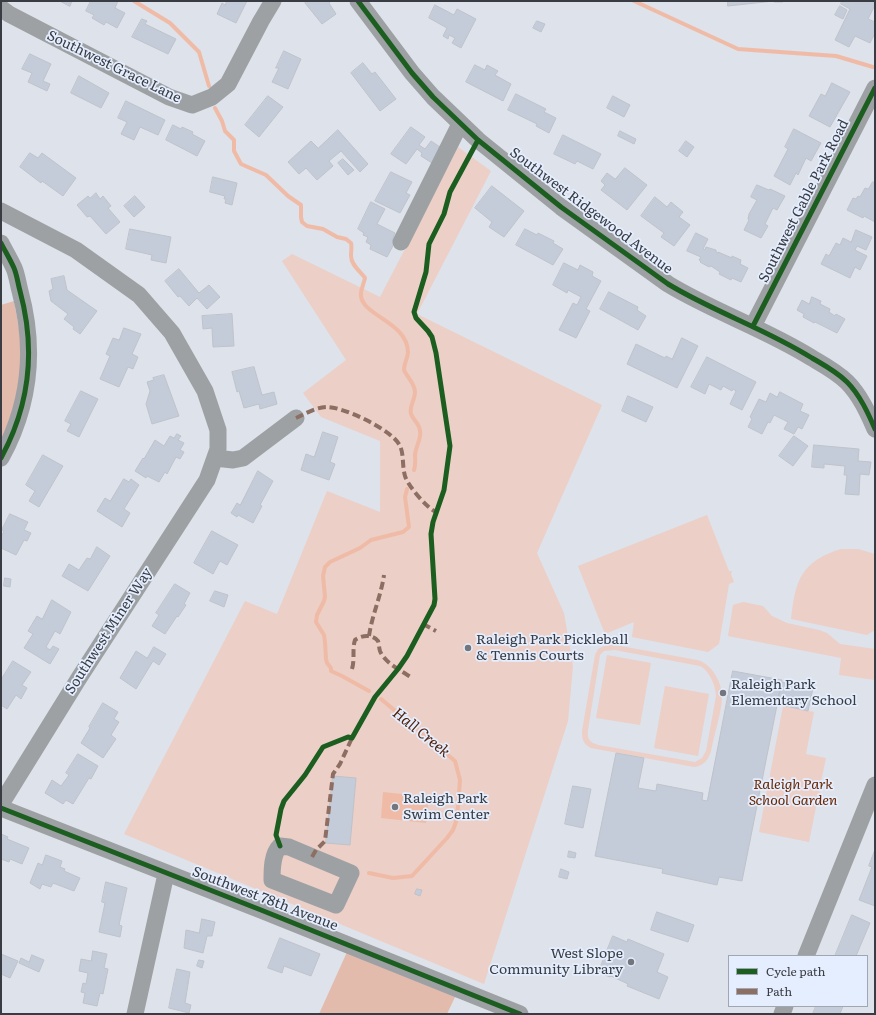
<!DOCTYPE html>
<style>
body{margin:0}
#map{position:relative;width:876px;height:1015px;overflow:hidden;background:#dee2ea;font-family:Literata,serif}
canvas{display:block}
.frame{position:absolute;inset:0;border:2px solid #393d43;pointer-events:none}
.legend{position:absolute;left:728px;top:955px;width:140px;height:52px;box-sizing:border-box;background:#e5eefe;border:1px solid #a0a7b3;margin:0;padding:5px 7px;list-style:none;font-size:12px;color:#393d43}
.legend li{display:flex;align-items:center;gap:8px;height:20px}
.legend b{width:20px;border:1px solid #a0a7b3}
</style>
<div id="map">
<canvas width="876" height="1015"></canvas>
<div class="frame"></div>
<ul class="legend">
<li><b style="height:5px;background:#1b5e20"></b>Cycle path</li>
<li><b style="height:5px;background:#8d6e63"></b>Path</li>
</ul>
</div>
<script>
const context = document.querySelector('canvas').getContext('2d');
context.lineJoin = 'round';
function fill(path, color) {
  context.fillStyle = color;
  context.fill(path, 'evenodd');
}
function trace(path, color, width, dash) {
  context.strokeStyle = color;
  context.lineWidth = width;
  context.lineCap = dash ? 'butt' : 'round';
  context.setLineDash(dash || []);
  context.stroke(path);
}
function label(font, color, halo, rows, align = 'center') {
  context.font = font + ' Literata,serif';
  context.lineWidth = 3.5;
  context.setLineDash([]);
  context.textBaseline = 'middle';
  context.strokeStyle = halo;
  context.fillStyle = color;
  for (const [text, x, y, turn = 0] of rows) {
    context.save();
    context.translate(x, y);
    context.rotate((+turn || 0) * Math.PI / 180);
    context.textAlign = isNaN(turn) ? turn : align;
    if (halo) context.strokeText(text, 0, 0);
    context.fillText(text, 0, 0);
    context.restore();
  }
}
fill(new Path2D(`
 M458,147L491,171L417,314L602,405L537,553L564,613L573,666L568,721L484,984L124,834L245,601L277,614L327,491L380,512V441L321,417L303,393L346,360L282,261L292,254L380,297Z
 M707,515L729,571H732L731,574L734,582L729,584L719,644L708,652L632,637L634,622L605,634L578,566Z
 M841,549H858L875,554V630L867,635L791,619C795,581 801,561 841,549Z
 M743,602L763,606L772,616L787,623L819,630L827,633L840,644L875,649V680L839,675L841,658L728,636L733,605Z
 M606,645H615L697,660C711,663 722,682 722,696C722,711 714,735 711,751C708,760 704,766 694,767L591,748C583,744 582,739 582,731L595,655L598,649ZM615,650L700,666C709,670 716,686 716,696L706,751L702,758L695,762L598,745C589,742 587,739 588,730L600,655L604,651Z
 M607,655L651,663L640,725L596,718Z
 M665,686L709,694L698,756L654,748Z
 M783,706L814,712L806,754L826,758L819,791L822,795L821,800L816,807L809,842L759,832Z`), '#eccfc6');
fill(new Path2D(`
 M14,301L21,340L22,382L1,447V305Z
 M347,952L456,995L447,1014H319Z`), '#e2bbac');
fill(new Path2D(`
 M383,792L429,797L426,823L381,818Z`), '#f0bba6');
trace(new Path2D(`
 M134,1L170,23L199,52L209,86
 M634,1L738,49L836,56L873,67
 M215,108L222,121L225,131L234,140V151L241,164L266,175L288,196L301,205V217L302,222L307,226L323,229L337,237L346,239L351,243C352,247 351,251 351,256C351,265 360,271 365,278C364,284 360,290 361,296C363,316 407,322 408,352C408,357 404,364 404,370C407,377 415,384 415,392C415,400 409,406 411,414C413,419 417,422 419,427C423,437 416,445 415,455C415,461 416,464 414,470
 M369,691L342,676L331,671V668L327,663L326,659L325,642L324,635L316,622L317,615L324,601L325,597L323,576L325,567L330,562L360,548L371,540L403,532L409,527L405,497L407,489
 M369,873L393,878L412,876L447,838L453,830L457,819L460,780L455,761L381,699`), '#f0bba6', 4);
const building = new Path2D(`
 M60,1H72L70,6Z
 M91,1H118L115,8L125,13L117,28L106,22L104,25L92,18L94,15L86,11Z
 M227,1H247L236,23L217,14L222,3L225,5Z
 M308,1H331L329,3L336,14L322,24L305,3Z
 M728,1H783V2H774V1L728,6Z
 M842,1H875V5L868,19L875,22V33L870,43L855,36L849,47L835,40L850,9L841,4Z
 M435,5L454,15L457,9L476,19L461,48L452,43L455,38L449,35L448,39L443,36L447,28L429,18Z
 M840,6L847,10L843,19L835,15Z
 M142,19L147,21L145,24L176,39L168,54L132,37Z
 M537,21L545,24L541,32L533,28Z
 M284,51L301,59L288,89L272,82L279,68H276Z
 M30,54L51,64L43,81L50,84L47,91L28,82L32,73L22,69Z
 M363,63L372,74L375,72L396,99L380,111L351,73Z
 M475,65L485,70L487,65L498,71L495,75L511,84L503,101L466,82Z
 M79,76L109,93L101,108L71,93Z
 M832,83L850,92L830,127L809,116L821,94L825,96Z
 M516,94L546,109L544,112L556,118L549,133L536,126L537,124L508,110Z
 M268,96L283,107L259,137L245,125Z
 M613,96L630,105L624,117L607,108Z
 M126,101L165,120L158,135L140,127L134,140L121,134L127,122L118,118Z
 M173,125L181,129L182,127L193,132L192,134L205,141L197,156L166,140Z
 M411,127L425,137L419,145L425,149L431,141L443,149L432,163L421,156L422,153L417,149L406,164L391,154Z
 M794,129L821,143L811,161L806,158L798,175L796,173L790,185L774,176L788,149L785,147Z
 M338,130L368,164L360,172L341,151L329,161L333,166L317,180L306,168L299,174L288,162L311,141L318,148Z
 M620,131L636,139L634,144L618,136Z
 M563,135L601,154L593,169L577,161L575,164L554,154Z
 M686,141L694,147L687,157L679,151Z
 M30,153L38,158L42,153L76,178L63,196L42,181L41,183L20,167Z
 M343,159L354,170L348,175L338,163Z
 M625,168L647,185L627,210L601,190L605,185L601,181L607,173L615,179Z
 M391,172L412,182L406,193L410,195L400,213L375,201Z
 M213,177L237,183L232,205L225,203L226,199H224L225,196L210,192Z
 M873,182L875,183V222L864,216L863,218L847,210L853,198L856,199L858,196L860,197L865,188L868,189Z
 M757,185L769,190L770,189L785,196L777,210L773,208L765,224L768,226L761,238L744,230L749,220L748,219L749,214L757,200L751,197Z
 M492,186L524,211L504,237L489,227L492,222L475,208Z
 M96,193L100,199L103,196L111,206L108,208L120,222L106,234L90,216L87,217L77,205L88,196L90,198Z
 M135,196L145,207L134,217L124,206Z
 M655,197L667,207L671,202L683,212L679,217L690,225L674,246L661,237L664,233L641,216Z
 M371,202L385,209L377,224L395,233L392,240L395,242L387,257L370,249L371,245L366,242L368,237L363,235L364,233L358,229Z
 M130,229L171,237L166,263L151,260L152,255L126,249Z
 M525,229L537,235L538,233L554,241L553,243L563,249L553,265L516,245Z
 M856,230L872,237L866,250L857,246L855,250L867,256L860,270L855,267L850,278L821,264L826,254L829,256L836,243L840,245L843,238L851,242Z
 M696,233L708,239L703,249L705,250L706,247L716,250V252L718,253V252L732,258V256L741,260L740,264L748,268L741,282L732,278L731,280L719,274L720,272L711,266L709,267L700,262L701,261L699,260L701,257L687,251Z
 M564,263L578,270L580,265L593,272L592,276L601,281L586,309L590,311L576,338L559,330L573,303L577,305L581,297L568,290L567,293L553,285Z
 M179,269L199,293L209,285L220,297L207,309L197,298L189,306L180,296L178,297L165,281Z
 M64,276L67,290L97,311L80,334L73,329L74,327L64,319L68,314L51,301L49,291L53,289L51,279Z
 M609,292L638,307L637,310L646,316L638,330L600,309Z
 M812,297L821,301L820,304L830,309L829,312L835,316L836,314L845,319L837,333L815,322L814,323L803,317L804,314L797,310L802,300L809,304Z
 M232,314L234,346L213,347L212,328L203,329L202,316Z
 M124,328L141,334L132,354L138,357L133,369L128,367L119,387L100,379L110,356L106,354L113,338L119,340Z
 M682,338L698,346L677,388L627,364L636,344L665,358L666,356L672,359Z
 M707,357L756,382L742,410L730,404L736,391L733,389L732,391L723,386L721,390L709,384L705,394L691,387Z
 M254,367L262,395L274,392L277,404L260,409L259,404L244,408L239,391L237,392L232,372Z
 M164,375L179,416L152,424L146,404L150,391L147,382L154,380L153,378Z
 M81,391L98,399L79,437L67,431L71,424L65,421Z
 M780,392L803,404L800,411L809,415L802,429L798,427L794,434L784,429L788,422L774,415L770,423L768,422L762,434L748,427L752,419L750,417L759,399L766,402L770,393L777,397Z
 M628,396L653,407L646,422L622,411Z
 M323,432L338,437L330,462L335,464L329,480L301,470L306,454L314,457Z
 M177,434L181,436L178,440L184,443L180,450L184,452L180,459L176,457L167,474L165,472L159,482L147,476L146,478L135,471L143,458L144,459L155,440L164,446L170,436L174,438Z
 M794,436L808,446L793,466L779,456Z
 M814,445L859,449L858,461L871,462L869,475L860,474L859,495L845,494L847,475H844L845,466L824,464V468L812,467Z
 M43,455L63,466L39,507L29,501L35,491L26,485Z
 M258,471L273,481L260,505L262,506L253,523L238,515L237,517L231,513L237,503L240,505Z
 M124,479L129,482L131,479L139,485L124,509L130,513L122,527L97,511L105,498L110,501Z
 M10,514L28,522L24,530L31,533L27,541L24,540L16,555L1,548V537L4,531L2,530Z
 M212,531L238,545L227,565L220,561L213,574L194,563Z
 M97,547L110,556L88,591L62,576L69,564L79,570L87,558L90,559Z
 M5,578L11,579L10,587L4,586Z
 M175,584L190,593L184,604L186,605L178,617L177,616L165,634L152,626L159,615L156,613Z
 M215,591L228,595L224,607L210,601Z
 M52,600L71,612L60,634L55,631L46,647L50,650L53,646L59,649L50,664L24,648L33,634L28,631L37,616L42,619Z
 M154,647L166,654L159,665L153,661L136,689L120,678L136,651L147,658Z
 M13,661L31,672L22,685L27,688L21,699L16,695L7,709L1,705V680Z
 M733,671L782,680L742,881L719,877L717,885L662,873L663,869L595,856L616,753L644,758L638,788L656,791L657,784L703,793L702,800L707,801Z
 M782,682L813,688L808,711L777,704Z
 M103,703L118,712L114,719L119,722L111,735L116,739L103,758L81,743L90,728L89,727Z
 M78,754L98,766L91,779L89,778L73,804L66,800L63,804L45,793L52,780L61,786L69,775L66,773Z
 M333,776L356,778L350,845L326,843Z
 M573,786L591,789L583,828L565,824Z
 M1,834L8,837L7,839L29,848L22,864L10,859L9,862L1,859Z
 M875,850V906L859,900L872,867L869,866Z
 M569,851L576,853L575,858L568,857Z
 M46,855L62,861L60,867L65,869L64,871L80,878L74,891L53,883L51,887L42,884L40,889L30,883L38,863L42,865Z
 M561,869L569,872L567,879L559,877Z
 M106,882L127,888L119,925L122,926L120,937L99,932L105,903L102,902Z
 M417,889L422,890L420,896L415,894Z
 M657,912L694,925L688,942L651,930Z
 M852,915L870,923L856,956H835Z
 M202,919L215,922L212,936H207L203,953L184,948L186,930L199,933Z
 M613,936L627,942L628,939L664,954L657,972L668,977L659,999L627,986L628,984L611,976L610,977L600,973L601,972L599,971Z
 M280,938L320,954L311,976L284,966L282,973L268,968Z
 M93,951L107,954L104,968L108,969L103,994L100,993L97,1006L83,1003L85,993L81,992L83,983L86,984L88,973L79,971L81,959L91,961Z
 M1,954L18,961L10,978L1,974Z
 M32,955L44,960L39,972L19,963L21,958L29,962Z
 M199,960L204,961L202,968L197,966Z
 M177,969L190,972L185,1003L191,1005L189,1013L169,1008Z
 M816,1006H843L840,1014H813Z`);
fill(building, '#c5ccd9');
trace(building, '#bfc2c9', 1);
trace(new Path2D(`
 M358,1L412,73L433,97L478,140L561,207L668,284C714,312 766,329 812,358C824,365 837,372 847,382C860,395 868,413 875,429
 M1,8L9,14L169,97L192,105L212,97L228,84L261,21L273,1
 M1,211L76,250L139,295L172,333L205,391L218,430V449L207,480L79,678L1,804
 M401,242L460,124
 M1,243C5,251 10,259 14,268C17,275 18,284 20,291C36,350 30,405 1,458
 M753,326L875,88
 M215,458L233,460L243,458L296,418
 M1,808L261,910L520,1014
 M280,846L289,847L351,873L336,905L272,880C272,869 272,854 280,846Z
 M806,956L875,785
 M135,1014L166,874
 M782,1014L785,1006`), '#9ea1a4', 17);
trace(new Path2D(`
 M296,418C305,414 316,407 327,407C344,407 393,430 400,446C404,454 402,466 405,476C408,486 427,508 436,512
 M423,624L436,631
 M369,636C372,615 381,596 384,575
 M352,669C355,659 352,649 355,640C362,635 372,634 378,641C379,644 379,648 380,651C385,663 401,671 411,677
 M312,857L316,850L325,841L333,774L340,764L352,738`), '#8d6e63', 4, [8, 4]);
trace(new Path2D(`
 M358,1L412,73L433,97L478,140L561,207L668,284C714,312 766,329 812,358C824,365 837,372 847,382C860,395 868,413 875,429
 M1,243C5,251 10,259 14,268C17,275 18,284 20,291C36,350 30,405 1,458
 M753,326L875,88
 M1,808L261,910L520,1014
 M280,846L276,835L281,809L284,801L305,775L323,747L348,737L352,738L375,697L398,669L407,656L434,605L435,599L431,534L433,522L444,490L450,446L436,353L432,337L428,331L416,318L414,312L426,272L429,244L444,214L450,192L478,140`), '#1b5e20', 5);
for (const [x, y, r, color] of [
 [468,648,4,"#73777d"],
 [723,693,4,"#73777d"],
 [395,807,4,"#73777d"],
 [631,962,4,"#73777d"]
]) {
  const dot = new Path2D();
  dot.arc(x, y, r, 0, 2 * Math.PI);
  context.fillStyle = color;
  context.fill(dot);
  trace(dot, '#e5eefe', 1.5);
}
label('14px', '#393d43', '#e5eefe', [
 ["Southwest Grace Lane",114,67,26],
 ["Southwest Gable Park Road",804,201,-63],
 ["Southwest Ridgewood Avenue",591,211,37],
 ["Southwest Miner Way",109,631,-57],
 ["Southwest 78th Avenue",265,899,21]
]);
label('14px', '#393d43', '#e5eefe', [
 ["Raleigh Park Pickleball",476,640],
 ["& Tennis Courts",476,656],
 ["Raleigh Park",731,685],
 ["Elementary School",731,701],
 ["Raleigh Park",403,799],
 ["Swim Center",403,815],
 ["West Slope",623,954,"right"],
 ["Community Library",623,970,"right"]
], 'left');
label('italic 14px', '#692601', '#e5eefe', [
 ["Raleigh Park",793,785],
 ["School Garden",793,801]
]);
label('italic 15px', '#51210a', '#e5eefe', [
 ["Hall Creek",421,733,39]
]);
</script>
